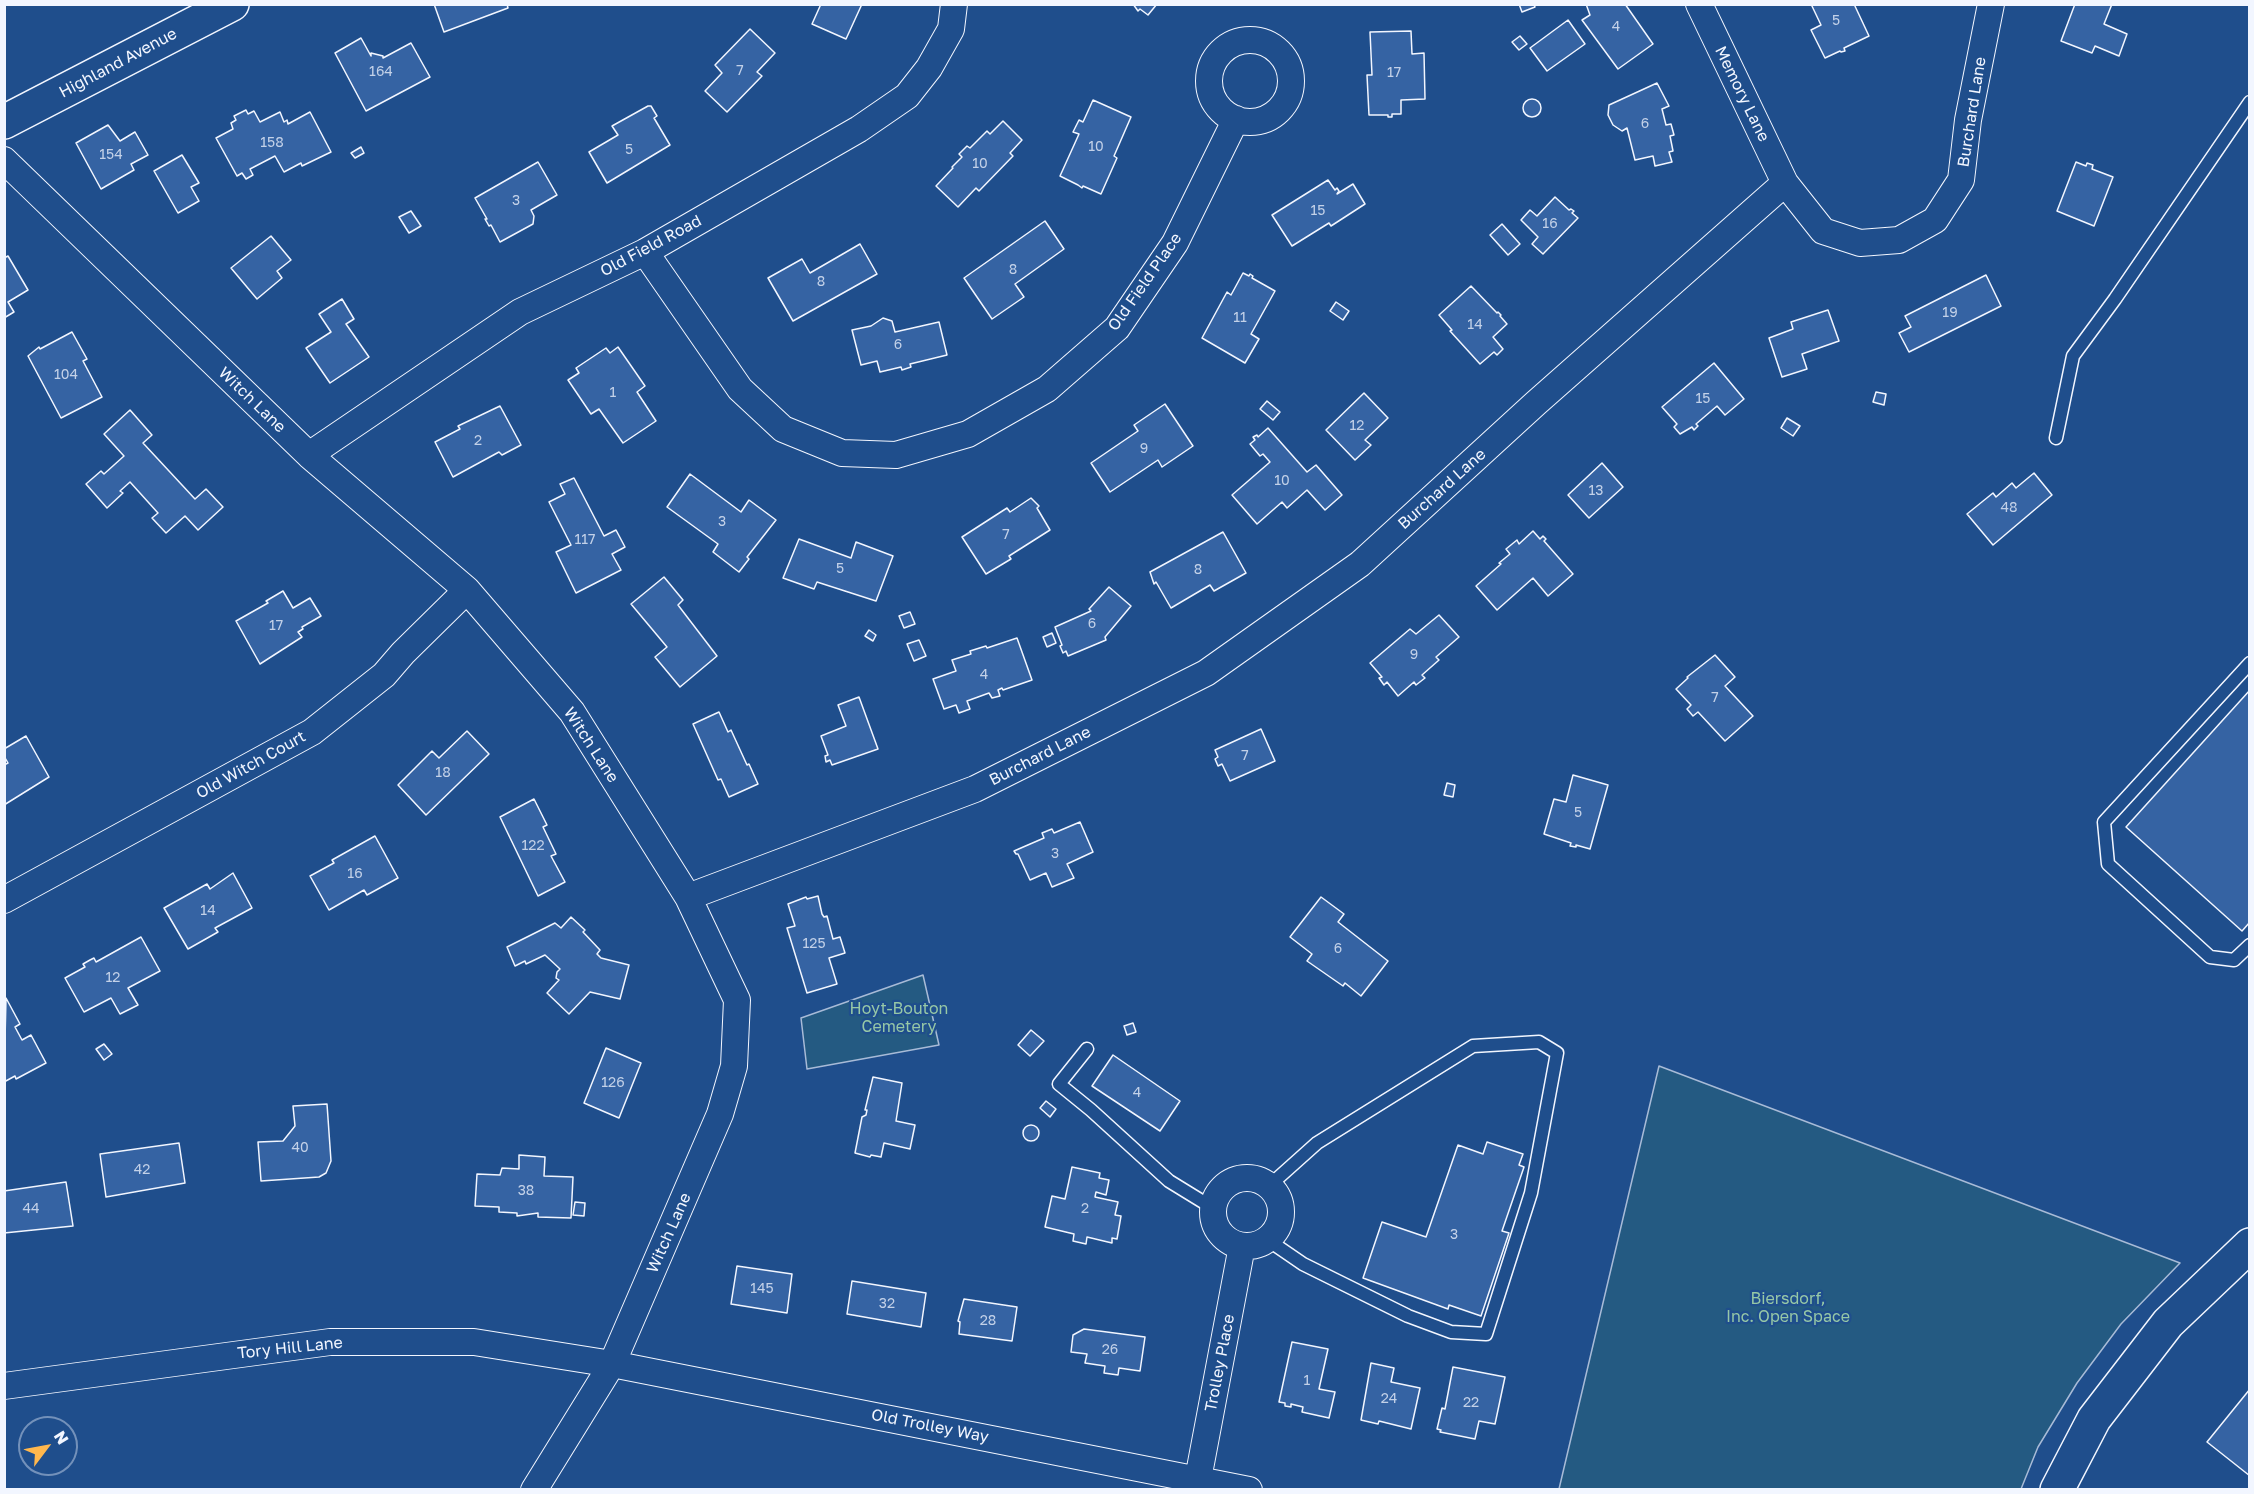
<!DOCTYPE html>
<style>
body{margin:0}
#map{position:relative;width:2254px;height:1494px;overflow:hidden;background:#1f4e8c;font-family:"Golos Text",sans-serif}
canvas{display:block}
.frame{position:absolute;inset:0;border:6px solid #f2f6ff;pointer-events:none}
.north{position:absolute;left:18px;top:1416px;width:60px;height:60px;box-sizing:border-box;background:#1f4e8c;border:2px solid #7391ba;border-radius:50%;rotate:58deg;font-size:16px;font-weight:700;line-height:24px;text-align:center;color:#f2f6ff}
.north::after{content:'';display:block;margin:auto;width:21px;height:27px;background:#ffb74d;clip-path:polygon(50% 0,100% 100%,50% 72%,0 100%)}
</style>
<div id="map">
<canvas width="2254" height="1494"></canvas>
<div class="frame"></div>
<div class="north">N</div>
</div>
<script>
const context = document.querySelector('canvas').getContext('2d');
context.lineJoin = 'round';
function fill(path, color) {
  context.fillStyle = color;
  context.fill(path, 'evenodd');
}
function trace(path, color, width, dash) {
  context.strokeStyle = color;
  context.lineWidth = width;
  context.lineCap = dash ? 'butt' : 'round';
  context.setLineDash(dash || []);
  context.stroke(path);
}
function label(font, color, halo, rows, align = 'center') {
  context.font = font + ' "Golos Text",sans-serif';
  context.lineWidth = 4.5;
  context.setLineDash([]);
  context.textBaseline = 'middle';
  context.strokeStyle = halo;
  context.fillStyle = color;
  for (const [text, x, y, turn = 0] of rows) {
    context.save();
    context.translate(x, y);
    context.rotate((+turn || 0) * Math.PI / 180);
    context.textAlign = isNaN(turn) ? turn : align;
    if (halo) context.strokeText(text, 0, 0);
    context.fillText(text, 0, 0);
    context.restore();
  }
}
const green = new Path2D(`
 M923,975L939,1045L807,1069L801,1018Z
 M1659,1066L2180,1263L2121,1324L2077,1383L2038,1447L2021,1489H1559Z`);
fill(green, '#245a82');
trace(green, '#a8bbd7', 1.5);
const building = new Path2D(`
 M434,4H507L508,8L444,32Z
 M821,4H862L846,39L812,24Z
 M1133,4H1157L1148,15L1140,9L1138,11Z
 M1519,4H1534L1535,7L1522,12Z
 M1586,4H1625L1653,44L1618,69L1582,20L1590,15Z
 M1811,4H1854L1869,36L1844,48L1845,51L1841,52L1840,51L1825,58L1811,30L1821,25Z
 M2075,4H2112L2104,24L2127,34L2119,56L2095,46L2092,53L2061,41Z
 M1568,20L1585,44L1547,71L1530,48Z
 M750,29L775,53L757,72L762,76L727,112L705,91L722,73L715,65Z
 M1411,31L1412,54L1424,53L1425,99L1401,100V114H1392V117H1388V115H1369L1367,75H1372L1370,32Z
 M1520,36L1527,44L1519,50L1512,42Z
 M361,38L371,56V53L383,56V58L411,43L430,77L366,111L335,53Z
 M1657,83L1669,106L1662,109L1666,125L1671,124L1674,135L1670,136L1673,151L1669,152L1672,162L1655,166L1653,156L1635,160L1627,128L1622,131L1613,125L1608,115L1609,105Z
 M1523 108a9 9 0 1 1 18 0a9 9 0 1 1-18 0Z
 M1093,100L1131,117L1114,156L1117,158L1101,194L1083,186L1082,188L1078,185L1060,176L1079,134L1073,132L1079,120L1083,122Z
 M648,106H651L657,116L654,118L670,145L607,183L589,152L618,135L612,126Z
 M246,110L248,114L254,111L260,122L280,112L284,122L287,120L288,124L310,112L331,152L302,166L301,163L284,172L275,156L250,169L253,175L246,179L242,173L237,176L216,138L233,129L231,123L236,120L234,116Z
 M1003,121L1022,140L1010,153L1013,156L979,191L976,188L958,207L936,186L953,168L952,167L962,157L959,154L967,146L970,148L987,131L990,134Z
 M108,125L120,141L135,132L148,155L131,164L134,170L101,189L76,143Z
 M361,147L364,153L355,158L351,153Z
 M182,155L199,183L191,187L199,201L178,213L154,171Z
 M538,162L557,195L531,210L534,216L533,224L500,242L491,225L489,226L485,219H487L475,198Z
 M2076,162L2086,166L2087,163L2093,165L2092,169L2113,177L2094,226L2057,211Z
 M1328,180L1335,190L1337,188L1339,191L1337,194L1353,184L1365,204L1331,226L1329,223L1292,246L1272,215Z
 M1555,197L1569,210L1571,209L1574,211L1572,213L1578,218L1543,254L1532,244L1538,237L1521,220L1530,210L1537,216Z
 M411,211L421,226L409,233L399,217Z
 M1045,221L1064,249L1015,284L1024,297L992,319L964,278Z
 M1502,224L1520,244L1508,255L1490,235Z
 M271,236L291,260L277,271L282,278L257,299L231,268Z
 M860,244L877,274L793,321L768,278L802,259L810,273Z
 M8,256L28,290L8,302L14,312L4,318V258Z
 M1243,273L1249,276L1250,274L1253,276L1252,278L1275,291L1251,334L1259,339L1245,363L1202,338L1227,292L1231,295Z
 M1986,275L2001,306L1909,352L1899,333L1911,327L1905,316Z
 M1471,286L1497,313L1498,312L1501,315L1500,316L1507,324L1493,337L1503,349L1497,355L1494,352L1480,364L1450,331L1452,330L1439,315Z
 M342,299L354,319L346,324L369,357L330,383L306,348L331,332L319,314Z
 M1336,302L1349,311L1343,320L1330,311Z
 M1828,310L1839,341L1802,354L1807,369L1782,377L1769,338L1793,329L1791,322Z
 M883,318L892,321L895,332L939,322L947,355L910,364L911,367L902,370L901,367L880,372L877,361L861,365L852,330L871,326Z
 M72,332L87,359L83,361L102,397L61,418L28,356L39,347L40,349Z
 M618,347L645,386L637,392L656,421L623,443L599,409L591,414L568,380L579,373L576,368L606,348L610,353Z
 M1714,363L1744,399L1725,415L1717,406L1696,424L1698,426L1694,430L1692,427L1680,434L1674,427L1677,424L1662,407Z
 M1876,392L1886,394L1884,405L1873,402Z
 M1364,393L1388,418L1365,440L1371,445L1355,460L1326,430Z
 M1267,401L1280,412L1273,420L1260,409Z
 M1165,404L1193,446L1162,467L1158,460L1110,492L1091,463L1138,431L1134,425Z
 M500,406L521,445L502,455L499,452L453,477L435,442L460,429L458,426Z
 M130,410L152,435L143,443L195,499L206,489L223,507L198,530L185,516L166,533L152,518L158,513L130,482L120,491L123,493L107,508L86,484L101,471L104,474L124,456L104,434Z
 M1787,418L1800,426L1793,436L1781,428Z
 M1268,428L1307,472L1316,465L1342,495L1325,510L1307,490L1287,508L1282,502L1257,524L1232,495L1270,462L1263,454L1260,456L1250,444L1255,440L1253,437L1257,435L1258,437Z
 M1602,463L1623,487L1589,518L1568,495Z
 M2034,473L2052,495L1993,545L1967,514L1993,493L1996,497L2012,483L2016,488Z
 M690,474L741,512L749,500L776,520L747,557L749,559L739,572L713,552L718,544L667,507Z
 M574,478L604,536L616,530L625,547L612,554L621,570L576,593L556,552L571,545L549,502L565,494L560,484Z
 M1031,498L1039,506L1037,508L1050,530L1009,556L1011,559L986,574L962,537L1007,508L1010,512Z
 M1533,531L1540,539L1543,536L1546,539L1544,541L1573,574L1548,596L1533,578L1497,610L1476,586L1501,564L1499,563L1510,554L1506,549L1517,540L1519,544Z
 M1223,532L1246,573L1214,591L1210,585L1171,608L1156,582L1154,584L1150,572Z
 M799,539L851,558L856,542L893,556L876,601L817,582L814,589L783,578Z
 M664,577L683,600L678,605L717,656L680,687L655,657L667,647L631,604Z
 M1109,587L1131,606L1105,637L1106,640L1068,656L1066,651L1063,653L1060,646L1062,645L1055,627L1091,611L1089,609Z
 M283,591L293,608L310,598L321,616L302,627L303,629L298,632L302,637L260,664L236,621L268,603L266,601Z
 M910,612L915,624L904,628L899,616Z
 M1439,615L1459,637L1436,657L1439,660L1422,675L1425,678L1416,685L1414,682L1398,696L1387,682L1384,685L1379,678L1382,677L1370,663L1410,629L1416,634Z
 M869,630L876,635L873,641L865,636Z
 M1052,633L1056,643L1047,647L1043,637Z
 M1017,638L1032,680L1003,690L1002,688L998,690L1000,696L992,698L989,693L967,701L970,709L959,713L956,705L944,709L933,679L956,671L952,660L971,654L970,651L986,646L987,648Z
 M919,640L926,656L914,661L907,644Z
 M1715,655L1735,677L1725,686L1753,716L1725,741L1698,712L1693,716L1687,709L1691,705L1676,689L1688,678L1687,677Z
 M2250,690V922L2242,931L2126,827Z
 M859,697L878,749L832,765L830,760L826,762L825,756L828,755L821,736L846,726L838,705Z
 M719,712L728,732L731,730L747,765L749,764L758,784L729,797L721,779L718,780L693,724Z
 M1261,729L1275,761L1230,781L1222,764L1218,766L1215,759L1218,757L1215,750Z
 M467,731L489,754L426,815L398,785L432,751L439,758Z
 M26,736L49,777L4,805V765L8,763L4,756V749Z
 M1573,775L1608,785L1590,849L1576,845V847L1570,846L1571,843L1544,834L1554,799L1566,802Z
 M1447,783L1455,785L1453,797L1444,795Z
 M534,799L547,825L543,827L556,854L551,856L565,882L538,896L500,817Z
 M1080,822L1093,852L1067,864L1074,878L1052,887L1046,873L1030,880L1018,854H1016L1014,851L1044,838L1042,833L1052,829L1054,833Z
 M375,836L398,878L367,895L364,890L329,910L310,876L334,863L332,860Z
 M233,873L252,908L215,928L218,932L188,949L164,908L207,884L210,889Z
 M818,896L822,914L824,917L827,916L833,939L840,937L845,953L829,958L837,984L807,993L787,928L795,926L788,904L806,897L807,899Z
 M1321,897L1344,914L1338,922L1388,961L1361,996L1345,983L1343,986L1307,961L1312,954L1290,937Z
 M571,917L585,930L583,932L600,950L597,954L601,958L629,965L620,999L590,992L569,1014L547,993L559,980L556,978L557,972L560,969L545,955L526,964L525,961L515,966L507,947L555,923L561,928Z
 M141,937L160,971L128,988L138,1005L120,1014L111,998L84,1012L65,978L85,967L83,964L90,960L94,958L96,962Z
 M6,998L20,1024L15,1027L22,1040L31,1035L46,1063L16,1079L15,1076L4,1082Z
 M1133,1023L1136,1032L1127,1035L1124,1026Z
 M1031,1030L1044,1041L1030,1056L1018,1045Z
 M104,1044L112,1054L104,1060L96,1049Z
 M606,1048L641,1063L619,1118L584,1103Z
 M1113,1055L1180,1101L1160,1131L1092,1086Z
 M873,1077L902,1083L896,1121L915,1125L910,1149L884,1143L881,1157L871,1155L870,1157L855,1153L862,1117L866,1115L867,1110H865Z
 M1046,1101L1056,1109L1050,1117L1040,1108Z
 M327,1104L331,1161L326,1173L319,1177L261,1181L258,1142L283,1141L295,1126L293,1106Z
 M1023 1133a8 8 0 1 1 16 0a8 8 0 1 1-16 0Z
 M1487,1142L1523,1154L1519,1165L1524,1167L1502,1231L1509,1233L1481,1316L1449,1305L1448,1309L1363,1278L1382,1222L1426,1237L1458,1145L1483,1154Z
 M179,1143L185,1183L106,1197L100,1154Z
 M519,1155L545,1157L544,1176L573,1177L571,1218L538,1217V1213L517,1216V1213L499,1212V1207L475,1206L477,1174L500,1175L502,1168L519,1169Z
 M1072,1167L1100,1173L1099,1178L1109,1180L1106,1195L1096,1192L1095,1197L1118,1202L1115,1215L1121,1216L1117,1239L1112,1238V1243L1087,1237L1086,1244L1073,1241L1074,1234L1045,1227L1052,1196L1065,1199Z
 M66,1182L73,1226L4,1233V1191Z
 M575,1202L585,1203L584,1216L573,1215Z
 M737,1266L792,1274L787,1313L731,1304Z
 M852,1281L926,1293L921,1327L847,1314Z
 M964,1299L1017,1307L1012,1341L959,1334L960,1322L958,1321Z
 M1084,1329L1145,1337L1140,1371L1119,1368L1118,1375L1104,1373L1105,1366L1085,1363L1087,1354L1071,1352L1073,1335Z
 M1292,1342L1328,1349L1319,1389L1335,1392L1329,1418L1302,1412L1303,1407L1291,1404V1407L1285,1406V1403L1279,1402Z
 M1371,1363L1394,1368L1391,1382L1420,1388L1411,1429L1379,1421L1378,1424L1361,1420Z
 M1453,1367L1505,1377L1495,1424L1479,1421L1475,1439L1440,1432L1441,1430L1437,1429L1442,1408L1445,1409Z
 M2250,1389V1476L2207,1442Z`);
fill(building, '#3563a3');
trace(building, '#f2f6ff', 1.5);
const lane = new Path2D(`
 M2056,438L2073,356L2115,299L2250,102
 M2250,663L2104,822L2108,864L2210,957L2234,960L2250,945
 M1087,1049L1059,1084L1091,1110L1169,1181L1213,1208
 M1268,1240L1303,1264L1408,1316L1451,1332L1486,1334L1531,1193L1557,1053L1539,1042L1473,1046L1317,1143L1269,1186`);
const street = new Path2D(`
 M1699,4L1785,183L1823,231L1860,243L1899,240L1935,220L1961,180L1968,120L1991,4
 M1209 81a41 41 0 1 1 82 0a41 41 0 1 1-82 0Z
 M4,160L309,455L467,590L572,712L688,897L737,1000L734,1066L720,1114L612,1364L534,1490
 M645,252L740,389L783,429L842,453L896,455L968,434L1047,389L1117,328L1175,243L1236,119
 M309,455L520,312L645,252L859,129L907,96L929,68L951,29L954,4
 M688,897L975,789L1206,673L1360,564L1536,403L1785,183
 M4,900L312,732L384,675L403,653L467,590
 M1213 1212a34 34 0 1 1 68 0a34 34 0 1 1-68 0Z
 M4,1386L330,1342H474L612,1364L1249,1490
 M1198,1479L1242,1246`);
const secondary = new Path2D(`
 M4,122L232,4
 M2057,1490L2094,1419L2168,1323L2250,1245`);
trace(lane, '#f2f6ff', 15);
trace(street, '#f2f6ff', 28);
trace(secondary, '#f2f6ff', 36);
trace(lane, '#1f4e8c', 12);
trace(street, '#1f4e8c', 26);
trace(secondary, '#1f4e8c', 33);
label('14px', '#c3d1e8', null, [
 ["5",1836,21],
 ["4",1616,27],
 ["7",740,71],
 ["164",381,72],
 ["17",1394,73],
 ["6",1645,124],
 ["158",272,143],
 ["10",1096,147],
 ["5",629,150],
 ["154",111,155],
 ["10",980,164],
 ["3",516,201],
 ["15",1318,211],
 ["16",1550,224],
 ["8",1013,270],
 ["8",821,282],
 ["19",1950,313],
 ["11",1240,318],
 ["14",1475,325],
 ["6",898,345],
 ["104",66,375],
 ["1",613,393],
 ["15",1703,399],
 ["12",1357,426],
 ["2",478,441],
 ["9",1144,449],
 ["10",1282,481],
 ["13",1596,491],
 ["48",2009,508],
 ["3",722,522],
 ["7",1006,535],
 ["117",585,540],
 ["5",840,569],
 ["8",1198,570],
 ["6",1092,624],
 ["17",276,626],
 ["9",1414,655],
 ["4",984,675],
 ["7",1715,698],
 ["7",1245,756],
 ["18",443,773],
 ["5",1578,813],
 ["122",533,846],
 ["3",1055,854],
 ["16",355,874],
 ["14",208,911],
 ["125",814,944],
 ["6",1338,949],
 ["12",113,978],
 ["126",613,1083],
 ["4",1137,1093],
 ["40",300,1148],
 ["42",142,1170],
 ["38",526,1191],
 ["44",31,1209],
 ["2",1085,1209],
 ["3",1454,1235],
 ["145",762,1289],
 ["32",887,1304],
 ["28",988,1321],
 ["26",1110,1350],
 ["1",1307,1381],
 ["24",1389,1399],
 ["22",1471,1403]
]);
label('16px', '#f2f6ff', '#1f4e8c', [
 ["Highland Avenue",118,63,-28],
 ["Memory Lane",1742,94,64],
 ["Burchard Lane",1972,112,-81],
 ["Old Field Road",651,246,-28],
 ["Old Field Place",1145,282,-55],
 ["Witch Lane",252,400,44],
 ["Burchard Lane",1442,489,-42],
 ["Witch Lane",591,745,57],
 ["Burchard Lane",1040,756,-27],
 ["Old Witch Court",251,765,-29],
 ["Witch Lane",669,1233,-66],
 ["Tory Hill Lane",290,1348,-6],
 ["Trolley Place",1220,1363,-79],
 ["Old Trolley Way",930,1426,11]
]);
label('16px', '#97c8a6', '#1f4e8c', [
 ["Hoyt-Bouton",899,1009],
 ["Cemetery",899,1027],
 ["Biersdorf,",1788,1299],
 ["Inc. Open Space",1788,1317]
]);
</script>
